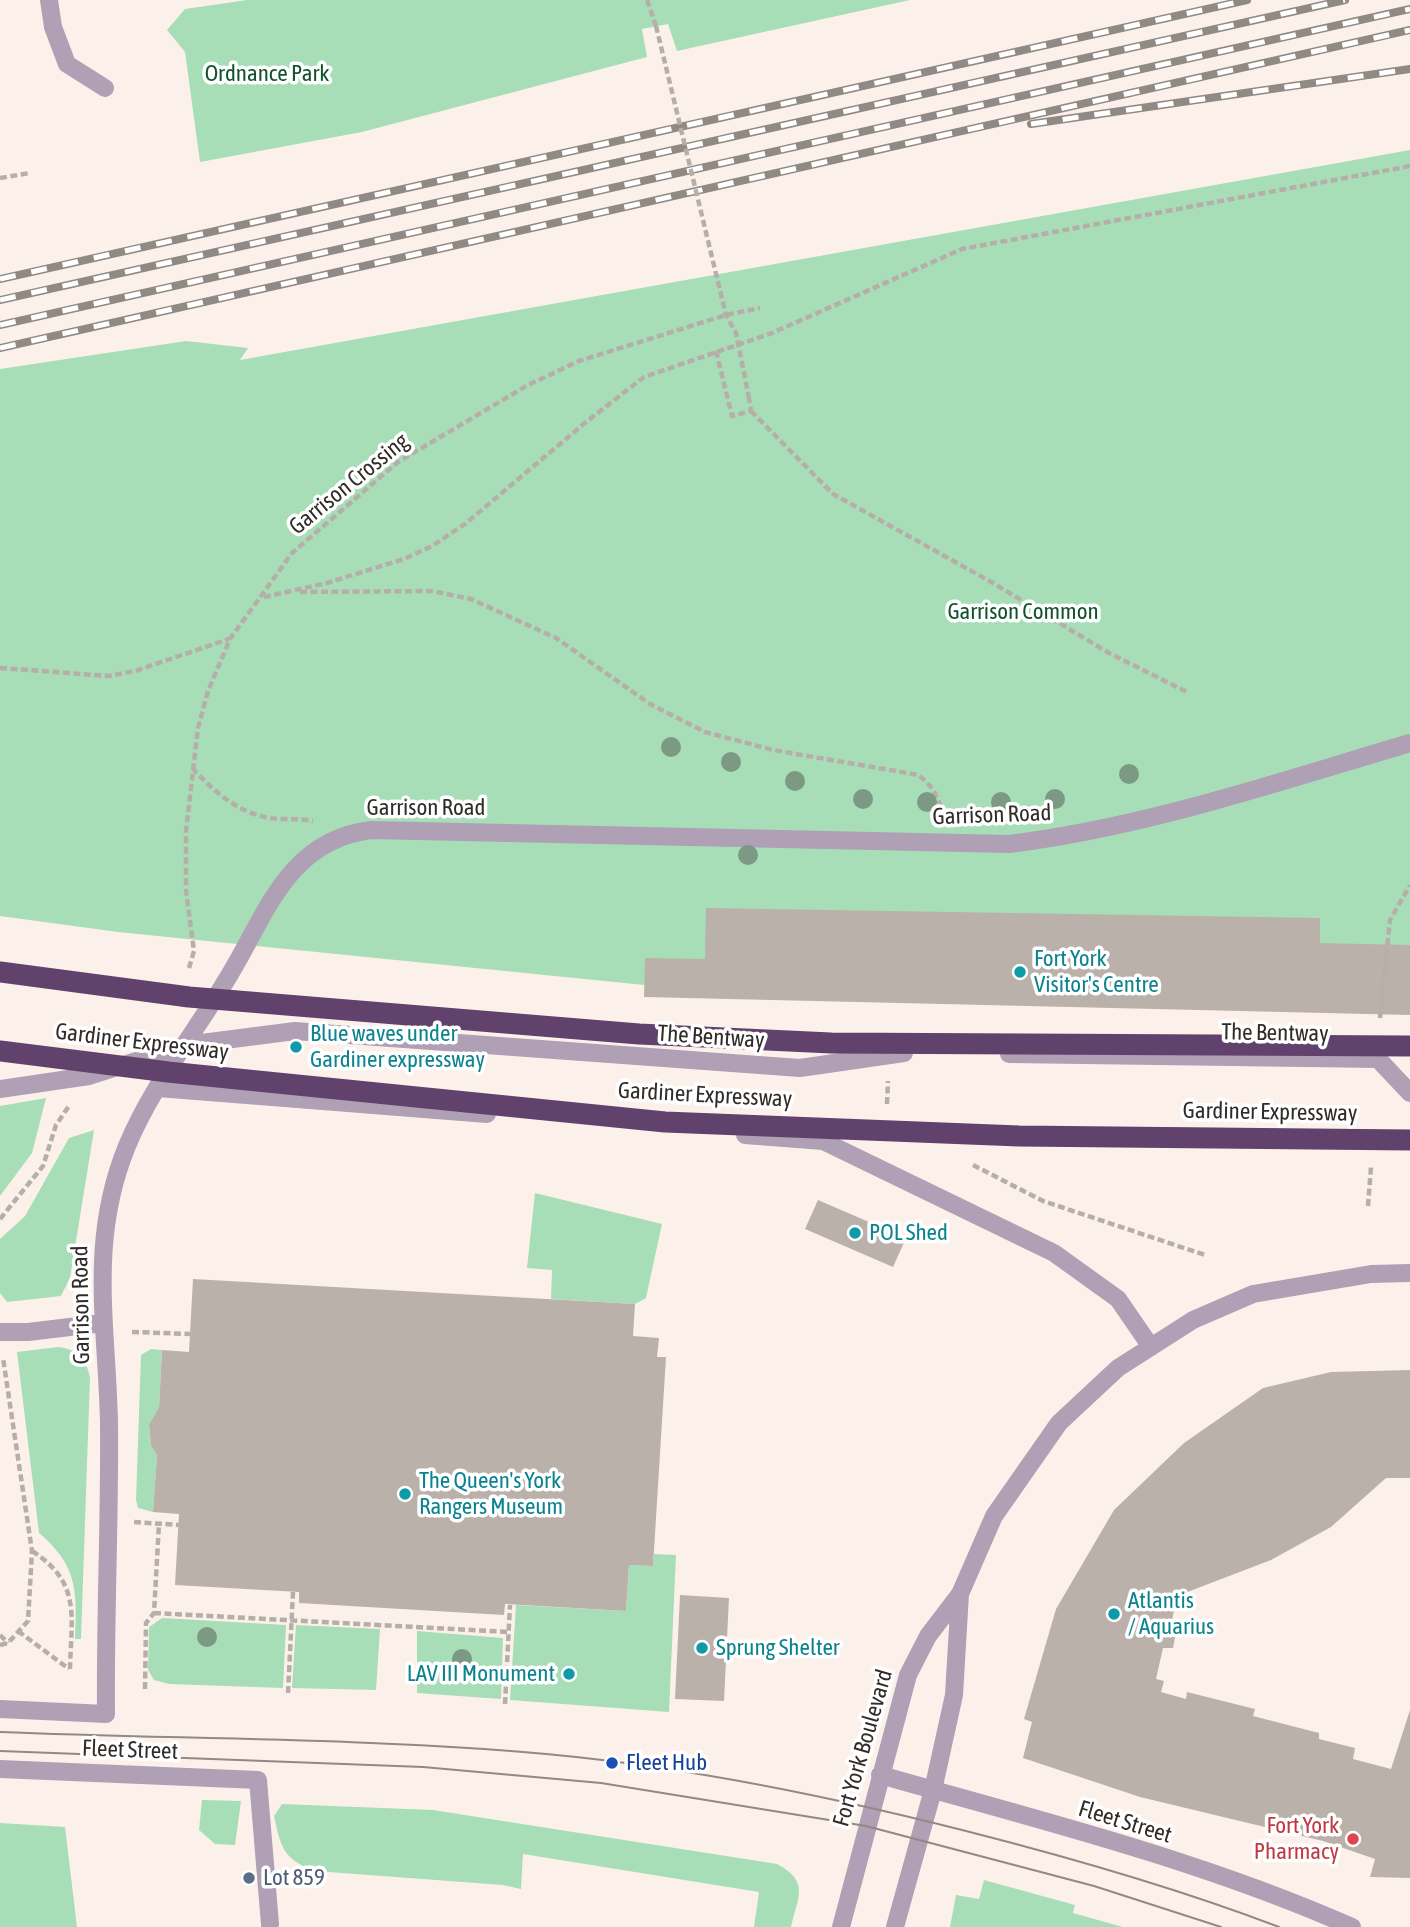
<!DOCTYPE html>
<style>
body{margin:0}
canvas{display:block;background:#fcf1ea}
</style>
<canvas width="1410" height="1927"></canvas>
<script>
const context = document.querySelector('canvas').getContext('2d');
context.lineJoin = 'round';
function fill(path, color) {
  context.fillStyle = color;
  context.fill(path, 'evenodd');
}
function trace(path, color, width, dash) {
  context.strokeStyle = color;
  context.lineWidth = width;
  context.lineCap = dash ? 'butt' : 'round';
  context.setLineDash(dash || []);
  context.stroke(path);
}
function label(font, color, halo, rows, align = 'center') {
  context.font = font + ' "Asap Condensed",sans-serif';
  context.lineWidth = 7;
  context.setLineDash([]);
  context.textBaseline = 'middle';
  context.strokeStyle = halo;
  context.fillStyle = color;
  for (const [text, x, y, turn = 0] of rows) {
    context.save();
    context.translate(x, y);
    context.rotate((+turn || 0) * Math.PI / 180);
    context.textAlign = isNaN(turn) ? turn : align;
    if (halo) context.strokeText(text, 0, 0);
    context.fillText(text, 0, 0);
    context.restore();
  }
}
fill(new Path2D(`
 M247,0H910L677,51L668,24L642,29L647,57L362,132L200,162L185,52L167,30L185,9Z
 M1410,150V994L644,985L118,932L0,916V369L186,341L248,348L240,360Z
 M46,1098L32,1153L0,1196V1106Z
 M94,1130L70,1278L61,1296L7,1302L0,1293V1239L25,1216L69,1138Z
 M535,1193L662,1224L646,1298L635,1304L551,1299L552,1270L527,1268Z
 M58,1347C79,1350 85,1357 90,1377L81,1639H75C77,1591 78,1566 39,1533L17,1352Z
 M151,1349L162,1350L159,1407L149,1426L151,1446L157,1455L153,1512L138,1508L136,1500L141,1355Z
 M654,1554L676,1555L669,1712L510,1700L516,1605L626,1611L629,1565L653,1566Z
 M162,1618L286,1625L283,1688L169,1684L154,1680L148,1670L149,1627Z
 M296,1625L380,1629L376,1690L292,1688Z
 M417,1631L503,1638L501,1699L417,1693Z
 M202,1800L241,1801L235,1845L215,1844L199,1830Z
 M282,1804L433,1810L777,1864C810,1882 798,1896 791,1927H754L759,1892L523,1854L521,1889L503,1885L315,1871C283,1859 281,1848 274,1816Z
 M0,1823L65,1827L77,1927H0Z
 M984,1880L1075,1905L1073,1913L1123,1927H950L956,1895L979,1899Z`), '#a7deb8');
fill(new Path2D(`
 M706,908L1320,918V943L1410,945V1015L644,997L645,958L705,959Z
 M818,1200L906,1238L893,1267L805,1229Z
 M193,1279L635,1304L633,1336L659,1338L657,1357H666L653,1566L629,1565L626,1611L505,1604L504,1615L299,1603V1592L175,1585L179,1514L153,1512L157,1455L151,1446L149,1425L159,1407L162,1350L189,1352Z
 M1410,1370V1478H1386L1331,1527L1271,1560L1177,1596L1172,1620L1178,1622L1173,1648H1163L1156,1679L1164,1681L1161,1692L1186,1699L1187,1692L1255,1709L1253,1716L1319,1733V1739L1355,1748L1353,1759L1391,1769L1410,1710V1878L1370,1877L1375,1859L1323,1841L1140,1797L1023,1758L1032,1722L1024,1719L1056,1609L1114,1510L1184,1443L1263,1388L1331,1372Z
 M680,1595L729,1598L724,1701L675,1699Z`), '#bab2aa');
trace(new Path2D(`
 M647,0L656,26
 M0,178L30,173
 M716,351L732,416L751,411L749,398
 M751,411L833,494L993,583L1109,653L1189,693
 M300,592L432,591L471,599L556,638L650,704L705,732L773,750L919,775L933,789L945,815
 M264,597L327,583L404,559L432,546L465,524L586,422L644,377L772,333L962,249L1410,166
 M0,668L109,676L135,671L229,639
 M192,768C215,792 235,811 269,818C283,820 298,818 313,821
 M189,968L194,951L186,891V831L198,728L208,691L230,639L292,553L398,462L528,385L579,361L726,315L760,308
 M1380,1018L1390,920L1410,885
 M887,1104L888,1081
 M973,1165L1043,1201L1205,1255
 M1368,1206L1371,1167
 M0,1219L43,1166L56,1125L69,1106
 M132,1332L190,1334
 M134,1522L179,1525
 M32,1551C82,1583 71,1617 70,1669
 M154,1613L509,1632
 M18,1631L69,1669
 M0,1635L8,1643
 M0,1645L8,1643L28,1621L32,1551L3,1358
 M145,1689L146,1623L154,1613L159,1524
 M288,1693L293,1592
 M505,1704L510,1605`), '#b6aea8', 4.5, [7, 3.5]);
trace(new Path2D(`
 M49,0L53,27L67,64L105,88
 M1009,1054L1378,1059L1410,1093
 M158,1088L487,1114
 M0,1089L89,1076L186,1045L295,1031L800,1068L904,1053
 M745,1135L823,1141L1054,1253L1118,1299L1151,1347
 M0,1332H28L103,1323
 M0,1709L106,1714C105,1617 110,1520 109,1423C107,1325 88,1241 127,1146C153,1083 199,1028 233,969C269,907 291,840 371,830L1009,844C1146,827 1278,782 1410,743
 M0,1769L258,1780L270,1924
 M880,1775C1037,1819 1203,1861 1352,1927
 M841,1927L908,1675L928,1636L960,1594L994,1516L1059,1423L1118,1368L1193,1320L1253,1294L1371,1274L1410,1273
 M895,1927L933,1790L954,1695L960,1594`), '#afa0b5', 18);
trace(new Path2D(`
 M0,1732C174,1739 349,1738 523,1752C673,1764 821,1794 966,1831C1072,1858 1177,1888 1279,1927
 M0,1751L423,1767L601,1783L866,1826L1094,1886L1221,1927`), '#908984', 2);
const rail = new Path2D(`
 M1031,124L1410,69
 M0,279L1247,0
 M0,300L1345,0
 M0,325L1410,9
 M0,348L1410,30`);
trace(rail, '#908984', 8);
trace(rail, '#fff', 5, [16]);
trace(new Path2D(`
 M656,26L726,315L736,333L749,398`), '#b6aea8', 4.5, [7, 3.5]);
trace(new Path2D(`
 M0,972L189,997L639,1034L831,1043L1410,1046
 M0,1051L168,1072L665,1122L1019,1136L1410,1140`), '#61426d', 21);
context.fillStyle = '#7b9983';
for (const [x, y] of [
 [671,747],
 [731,762],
 [1129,774],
 [795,781],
 [863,799],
 [1055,799],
 [927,802],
 [1001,802],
 [748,855],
 [207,1637],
 [462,1659]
]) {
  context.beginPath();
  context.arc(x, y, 10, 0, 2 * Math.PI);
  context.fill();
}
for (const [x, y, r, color] of [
 [1020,972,7,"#0f9aa8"],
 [296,1047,7,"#0f9aa8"],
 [855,1233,7,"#0f9aa8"],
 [405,1494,7,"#0f9aa8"],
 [1114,1614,7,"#0f9aa8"],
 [702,1648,7,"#0f9aa8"],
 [569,1674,7,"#0f9aa8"],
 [612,1763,7,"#1a4fb4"],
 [1353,1839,7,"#e0444e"],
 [249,1878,7,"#5c6f8a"]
]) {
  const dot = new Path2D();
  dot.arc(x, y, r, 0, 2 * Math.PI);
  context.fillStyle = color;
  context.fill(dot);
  trace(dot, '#fff', 2.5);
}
label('23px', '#12512e', '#fff', [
 ["Ordnance Park",267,74],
 ["Garrison Common",1023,612]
]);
label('23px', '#302c29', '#fff', [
 ["Garrison Crossing",349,484,-39],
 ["Garrison Road",426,808],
 ["Garrison Road",992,815,-2],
 ["The Bentway",1275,1033,1],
 ["The Bentway",711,1037,4],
 ["Gardiner Expressway",142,1042,7],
 ["Gardiner Expressway",705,1095,3],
 ["Gardiner Expressway",1270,1112,1],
 ["Garrison Road",81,1305,-91],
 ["Fort York Boulevard",863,1748,-74],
 ["Fleet Street",130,1750,2],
 ["Fleet Street",1125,1822,17]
]);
label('23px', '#0d838f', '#fff', [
 ["Fort York",1034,959],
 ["Visitor's Centre",1034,985],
 ["Blue waves under",310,1034],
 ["Gardiner expressway",310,1060],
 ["POL Shed",869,1233],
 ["The Queen's York",419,1481],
 ["Rangers Museum",419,1507],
 ["Atlantis",1128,1601],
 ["/ Aquarius",1128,1627],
 ["Sprung Shelter",716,1648],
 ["LAV III Monument",555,1674,"right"]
], 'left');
label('23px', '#164399', '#fff', [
 ["Fleet Hub",626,1763]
], 'left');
label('23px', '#be3a42', '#fff', [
 ["Fort York",1339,1826],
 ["Pharmacy",1339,1852]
], 'right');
label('23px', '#4e5e75', '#fff', [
 ["Lot 859",263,1878]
], 'left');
</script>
